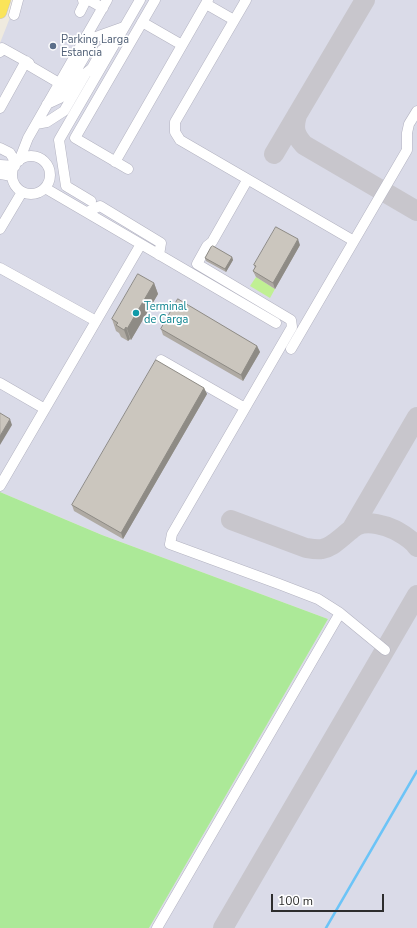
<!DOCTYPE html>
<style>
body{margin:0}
#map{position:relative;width:417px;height:928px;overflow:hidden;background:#efeadf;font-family:"Nunito Sans",sans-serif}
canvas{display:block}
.scale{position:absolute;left:271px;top:894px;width:113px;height:18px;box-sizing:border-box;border:2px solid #2d2d2d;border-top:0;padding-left:5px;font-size:12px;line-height:14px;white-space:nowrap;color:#2d2d2d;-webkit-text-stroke:3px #fff;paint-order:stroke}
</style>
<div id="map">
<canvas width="417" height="928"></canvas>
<div class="scale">100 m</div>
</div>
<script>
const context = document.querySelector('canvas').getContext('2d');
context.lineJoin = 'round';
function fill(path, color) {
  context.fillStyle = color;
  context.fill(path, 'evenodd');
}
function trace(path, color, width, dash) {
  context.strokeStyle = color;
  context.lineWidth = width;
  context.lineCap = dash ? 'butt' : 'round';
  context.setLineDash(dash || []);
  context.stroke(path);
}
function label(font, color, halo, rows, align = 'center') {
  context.font = font + ' "Nunito Sans",sans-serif';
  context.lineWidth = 3.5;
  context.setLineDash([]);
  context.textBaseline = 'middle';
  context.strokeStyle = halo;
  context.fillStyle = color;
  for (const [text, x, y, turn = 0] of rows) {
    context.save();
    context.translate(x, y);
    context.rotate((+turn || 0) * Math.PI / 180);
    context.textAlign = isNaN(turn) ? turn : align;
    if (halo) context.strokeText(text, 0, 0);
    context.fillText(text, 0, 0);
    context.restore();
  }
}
fill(new Path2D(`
 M15,0H417V928H149L328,619L102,535L0,492V43L13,10Z`), '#dadbe8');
fill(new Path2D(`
 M0,492L102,535L328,619L149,928H0Z`), '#ace998');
fill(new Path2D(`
 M256,277L275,289L270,298L250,286Z`), '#c0f093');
trace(new Path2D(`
 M326,928L417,771`), '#6cc4f7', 2.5);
trace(new Path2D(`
 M297,115C293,129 295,135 304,145L417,211
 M274,154L365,0
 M231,520L306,548C312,549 317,550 322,549C329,548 335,543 341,538C346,534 352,528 358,525C369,521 385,525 395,530C402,534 412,539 417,547
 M351,530L417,417
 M223,928L417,595`), '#c8c6cc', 20);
const minor = new Path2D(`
 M89,0L103,8
 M246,0L175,122V132L180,140L354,241
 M206,4L234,20
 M80,12L84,4L83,0
 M14,15L18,0
 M142,22L182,45
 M0,52L2,48L29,63L30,66L59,83
 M47,104L60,98L96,37L124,27
 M0,108L26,61
 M36,124L47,122L64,111L86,73L92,68L102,50L113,43
 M0,148L10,153L16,163
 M12 175a19 19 0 1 1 38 0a19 19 0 1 1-38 0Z
 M19,161L28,138L107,0
 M115,162L208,0
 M0,165L15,166
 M128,169L75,138L155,0
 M0,174L12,176
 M245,184L212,242L207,246L197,264L291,320L292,327L172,534L170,544L279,584L318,599L340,613L385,650
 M45,188L276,323
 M91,201L66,186L59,140L140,0
 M87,212L100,206L161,243L159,255
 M0,229L22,192
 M0,268L96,321
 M291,349L407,150V133L409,124L417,111
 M161,360L245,408
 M0,383L45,409
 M0,486L141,244
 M157,928L340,613`);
const major = new Path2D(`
 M0,12L4,0`);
trace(minor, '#b3b3c1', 11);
trace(major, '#c8c8c8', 14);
trace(minor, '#fff', 10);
trace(major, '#fae459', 13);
fill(new Path2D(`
 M300,245L275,289L256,277L253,271L255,268L254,265Z
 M232,257L233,260L226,272L206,261L205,258Z
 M154,283L158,294L131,340L130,339L128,341L121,337L119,333L116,331L112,319Z
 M161,329L257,346L260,352L243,381L163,335Z
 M204,388L207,394L123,539L74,511L72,505Z`), '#afaaa3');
fill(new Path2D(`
 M298,239L300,245L275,289L273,283Z
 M232,257L233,260L226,272L225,269Z
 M154,283L158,294L131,340L127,329Z
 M126,327L130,339L128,341L124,330Z
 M257,346L260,352L243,381L241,375Z
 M204,388L207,394L123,539L121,533Z
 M10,419L12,425L0,445V436Z`), '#8e8b85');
const building = new Path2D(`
 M276,227L298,239L273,283L253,271L256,266L254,265Z
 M213,246L232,257L225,269L205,258L211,247Z
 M138,274L154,283L127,329L126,327L124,330L116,325L118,323L112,319Z
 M178,299L257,346L241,375L161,329Z
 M156,360L204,388L121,533L72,505Z
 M0,413L10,419L0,436Z`);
fill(building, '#cbc6be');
trace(building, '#8e8b85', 1);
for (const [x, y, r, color] of [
 [53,46,4,"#5c6f8a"],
 [136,313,4,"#0f9aa8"]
]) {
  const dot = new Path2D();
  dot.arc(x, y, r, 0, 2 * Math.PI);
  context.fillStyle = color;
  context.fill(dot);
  trace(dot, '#fff', 1.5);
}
label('11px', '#4e5e75', '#fff', [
 ["Parking Larga",61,40],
 ["Estancia",61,53]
], 'left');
label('11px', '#0d838f', '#fff', [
 ["Terminal",144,307],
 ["de Carga",144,320]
], 'left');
</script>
